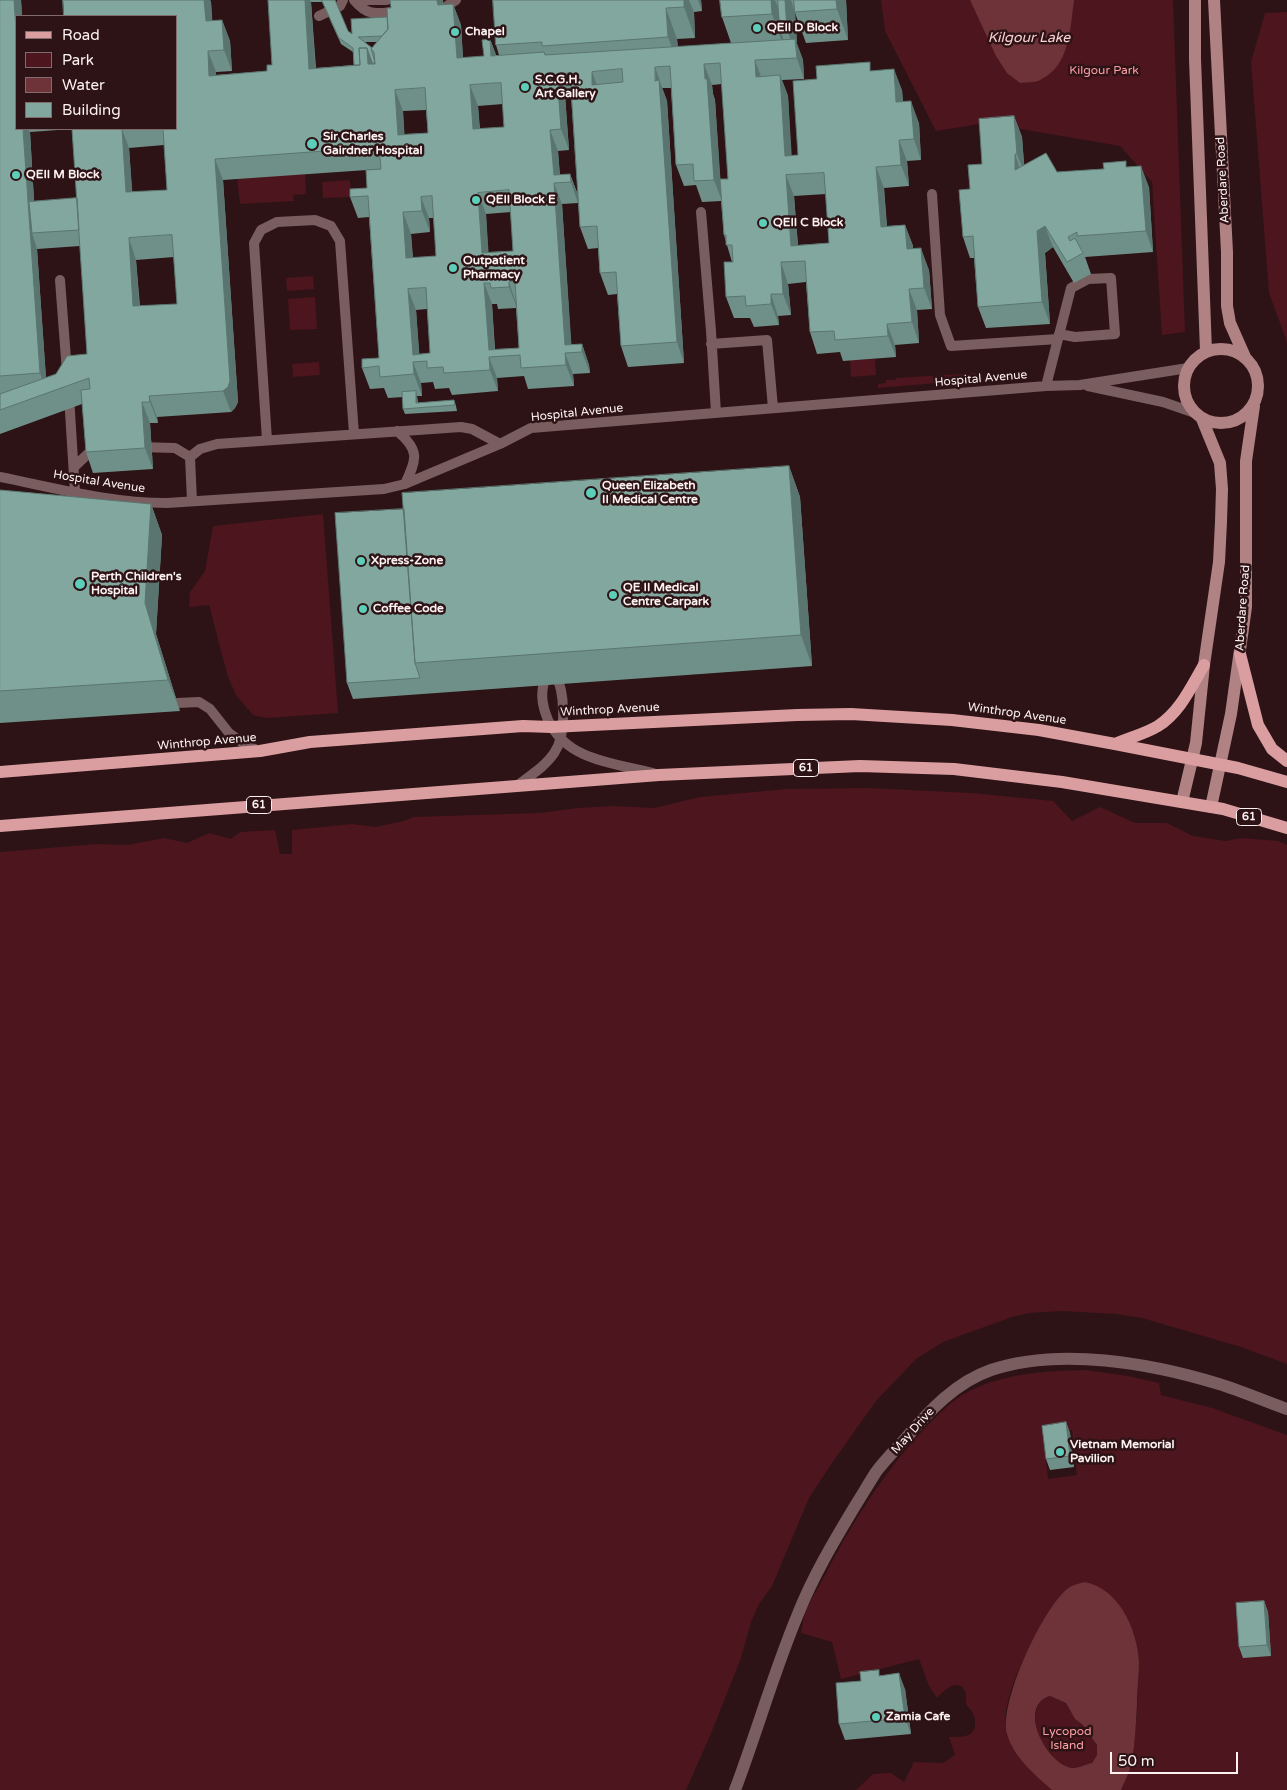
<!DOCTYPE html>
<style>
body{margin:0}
#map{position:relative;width:1287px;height:1790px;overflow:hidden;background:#2d1315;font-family:"Varela Round",sans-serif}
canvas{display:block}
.legend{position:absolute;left:15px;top:15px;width:162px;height:115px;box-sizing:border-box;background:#2d1315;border:1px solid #806c6d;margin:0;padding:6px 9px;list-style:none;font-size:15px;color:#fdf1f2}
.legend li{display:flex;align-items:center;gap:10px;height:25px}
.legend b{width:25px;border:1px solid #806c6d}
.scale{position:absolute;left:1110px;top:1752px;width:128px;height:22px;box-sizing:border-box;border:2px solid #fdf1f2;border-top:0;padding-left:6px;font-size:15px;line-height:18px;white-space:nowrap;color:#fdf1f2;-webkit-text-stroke:4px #2d1315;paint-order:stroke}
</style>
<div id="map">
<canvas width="1287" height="1790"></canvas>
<ul class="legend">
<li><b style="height:6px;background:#da9ea1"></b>Road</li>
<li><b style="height:14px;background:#4d151d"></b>Park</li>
<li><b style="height:14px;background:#6e3339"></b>Water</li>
<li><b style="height:14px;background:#81a79e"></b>Building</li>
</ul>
<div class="scale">50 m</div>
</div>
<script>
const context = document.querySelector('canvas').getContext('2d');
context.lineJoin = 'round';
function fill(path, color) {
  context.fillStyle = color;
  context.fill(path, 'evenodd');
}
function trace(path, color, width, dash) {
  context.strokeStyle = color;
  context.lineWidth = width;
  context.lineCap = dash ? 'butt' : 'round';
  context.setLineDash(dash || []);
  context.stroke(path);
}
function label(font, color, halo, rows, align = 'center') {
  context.font = font + ' "Varela Round",sans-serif';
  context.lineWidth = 5;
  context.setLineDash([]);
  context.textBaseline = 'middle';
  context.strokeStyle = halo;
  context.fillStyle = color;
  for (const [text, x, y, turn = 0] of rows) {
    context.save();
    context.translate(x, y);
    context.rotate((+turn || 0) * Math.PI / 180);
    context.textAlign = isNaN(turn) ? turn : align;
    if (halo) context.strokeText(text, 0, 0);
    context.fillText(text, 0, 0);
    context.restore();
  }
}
fill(new Path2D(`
 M881,0H1173L1185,332L1162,335L1152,182L1120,146L986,123L936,131L885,31Z
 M1287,12V347L1286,339L1269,293L1251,62L1265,13Z
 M305,174L306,194L293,195L294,201L240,204L237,178Z
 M350,180L351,197L323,198L322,182Z
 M313,276L314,289L287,291L286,278Z
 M315,297L317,329L290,330L288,299Z
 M875,359L876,375L851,377L850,360Z
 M319,362L320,375L293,377L292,364Z
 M976,373V377L973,380L878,388V384L886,383V380H895L896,378Z
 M323,514L338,713L266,718L253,715L236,695L228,677L209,605L189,607L190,592L205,571L213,526Z
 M868,788L972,793L1053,801L1072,821L1100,807L1135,823H1167L1193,836L1226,841L1241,838L1278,841L1287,845V1364L1241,1347L1142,1318L1116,1314L1061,1311L1029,1313L1012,1317L943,1342L916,1359L876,1401L832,1463L809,1498L772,1586L759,1604L751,1622L741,1658L710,1736L686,1790H0V852L97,844L128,845L164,838L187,843L209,833L231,839L240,832L275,830L280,854H292V830L352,824L375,827L404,821L413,817L540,813L577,808L613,806L654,808L700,797L787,789Z
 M1086,1370L1128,1376L1159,1383L1161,1395L1212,1408L1287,1435V1790H1121L1132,1763L1137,1713L1139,1660L1134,1633L1085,1582C1079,1583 1072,1585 1067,1589C1062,1594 1058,1602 1054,1608C1034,1637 998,1698 1007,1734C1014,1758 1034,1774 1052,1790H856L873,1774L891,1773L904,1782L914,1762L943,1763L955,1755L949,1737C961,1737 976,1738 975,1723C975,1719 974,1714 972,1712C971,1709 969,1708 967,1706C965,1701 967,1696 965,1691C958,1677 943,1691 937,1698L929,1686L919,1659L841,1679L832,1642L801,1633C802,1627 803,1620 805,1614C809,1601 818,1589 824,1577C851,1524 884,1472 924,1429C936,1417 949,1403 964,1394C1002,1373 1044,1371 1086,1370ZM1072,1430L1077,1475L1048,1479L1043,1434Z
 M1050,1696L1066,1703L1075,1719L1083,1725L1097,1745V1755L1092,1763C1085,1764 1079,1768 1073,1768C1047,1767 1017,1707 1050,1696Z`), '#4d151d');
fill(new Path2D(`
 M970,0H1074C1070,29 1070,66 1040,80C1035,83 1026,82 1020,83L1007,73L996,56Z
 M1085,1582C1119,1589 1137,1629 1139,1662C1139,1676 1137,1690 1137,1704C1136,1723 1135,1743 1132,1761C1130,1771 1125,1781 1121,1790H1052C1034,1774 1014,1758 1007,1734C999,1702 1042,1610 1067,1589C1072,1585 1079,1583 1085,1582ZM1050,1696L1066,1703L1075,1719L1083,1725L1097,1745V1755L1092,1763C1086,1764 1079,1768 1073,1768C1047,1766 1016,1706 1050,1696Z`), '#6e3339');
trace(new Path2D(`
 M354,0C369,18 378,13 400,11
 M364,0H387
 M439,8H444L456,0
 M319,16L340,6L343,0
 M932,194L940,315L951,346L1058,339
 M701,212L711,331L716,413
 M60,280L67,372
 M711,344L767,340L773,408
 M1046,386L1071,288L1088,279L1111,278L1115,334L1075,337L1059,334
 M1088,386L1163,402L1195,413
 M69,396L75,492
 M397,431C420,450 417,459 405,484
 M267,440L254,243L261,230L277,222L315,220L331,226L340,241L354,434
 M139,447L175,448L190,457
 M74,467L92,450H97
 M0,477C55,488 110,503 167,503L384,489L405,484L500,444L531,428L1046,386L1080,385L1188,368
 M192,501L190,457L200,449L217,444L461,427L472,429L500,444
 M547,673C540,691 541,703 548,720C567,761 614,763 653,773
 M177,703L199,702L210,709L229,733L244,744L259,751
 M518,785C549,762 565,753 563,710C563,696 561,685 555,672`), '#7a5d5e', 10);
trace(new Path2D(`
 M735,1790C757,1732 774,1671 798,1614C813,1576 834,1541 855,1506C862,1495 869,1483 876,1472C885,1460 896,1449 906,1438C929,1411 956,1382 991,1370C1060,1347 1150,1363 1219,1384C1242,1391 1264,1401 1287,1409`), '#7a5d5e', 12);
trace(new Path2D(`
 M1195,0V59L1206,351
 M1214,0L1227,252V306L1230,323L1245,357
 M1184 386a37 37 0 1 1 74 0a37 37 0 1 1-74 0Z
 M1182,802L1196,743L1204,665L1219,562L1221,522L1222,489L1220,463L1202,419
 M1211,807L1231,714L1246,607V461L1254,406`), '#b08284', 12);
trace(new Path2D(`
 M1240,654L1258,725L1272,749L1287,761
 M1115,744C1128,738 1145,734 1158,726C1180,712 1191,687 1204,665
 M0,772L260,751L310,742L523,726L551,727L797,715L851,714L952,720L1039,730L1115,744L1238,768L1287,782
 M0,826L659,775L860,766L954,769L1062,782L1223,809L1287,828`), '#da9ea1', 12);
fill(new Path2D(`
 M0,0H21L22,16L16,129H176L63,0H210L211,2L212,21L222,20L230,41L232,71L216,72V75L267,71L272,65L268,0H335L348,31L352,34L387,17L444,4H453L461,25L463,58L484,56L490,39L496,55H499L496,45L493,0H701L702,11L694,12L695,38L677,39L678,47L731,43L722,17L720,0H846L848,40L806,43L795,13L797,44L803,60L804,79L782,80L788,96L791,155H798L817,79L873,71L902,90L903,102L919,123L921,160L907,161L909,186L884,188L887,226L905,225L913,246V249L929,270L932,309L917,310L919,343L895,345L896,357L843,361L840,352L817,354L810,332L806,282L788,284L791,315L778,316L779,325L754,327L750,318H734L726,297L732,262L724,235L721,201L702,202L696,185L684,186L676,165L671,88H662L667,101L684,363L628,367L621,346L617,294L608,295L600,273L598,248L588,249L580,227L571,95H565L569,150L558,151L560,175L570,174L578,195V203L562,204L571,344H582L589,365L590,373L573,374L574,386L528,389L524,376L497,378L498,391L452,395L449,388L435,389L433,382L421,383L422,396H417L418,403L454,400L456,406L457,411L405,414L403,409V397L388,398L384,388L370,389L362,368L379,358L369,217L358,218L350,197L367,188L381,169L223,180L238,402L235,408L231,412L157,417L158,423H150L153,469L93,473L86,452L82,404L0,434ZM311,2H322L341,44L353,52L354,65L316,68ZM365,42H377L372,48ZM722,84L728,179H720L715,100L713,94L712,85ZM503,104L504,127L480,129L478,106ZM426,110L428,133L404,134L403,111ZM72,129L77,198L34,201L30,132ZM164,145L167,190L132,192L129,148ZM826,194L829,243L798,245L794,196ZM511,212L513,251L488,252L486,214ZM429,218H434L436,256L413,258L411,234L430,232ZM80,246L87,354L56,374L46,378L37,249ZM174,257L177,304L140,306L136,260ZM492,304H497L498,309L516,308L519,348L495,349ZM427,309L430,353L419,354L416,310Z
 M1014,116L1022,137L1024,165L1057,172L1128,167L1149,187L1153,252L1085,257L1084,254L1091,274L1074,283L1053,247L1045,253L1050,324L986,328L978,307L974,258H970L963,237L970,189L982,164Z
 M789,466L800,497L812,666L353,699L347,683L404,508Z
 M0,490L151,504L162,535L156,634L180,711L0,723Z
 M1066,1422L1070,1433L1074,1467L1050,1470L1046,1459Z
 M1264,1601L1268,1612L1271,1656L1243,1658L1239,1647Z
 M881,1675L905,1689L911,1734L845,1740L839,1724L861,1681Z`), '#6f9088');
fill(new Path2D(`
 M14,0H21L22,16H16V30Z
 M204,0H210L211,2L214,42L206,21Z
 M305,0H310L311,2L317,90L309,69Z
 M437,0H443L445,26L438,5Z
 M684,0H689L694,12L695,38L684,7Z
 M698,0H701L702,11Z
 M771,0H775L781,16L780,30L783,37V45L772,14Z
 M785,0H791L795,12L797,44L803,60L804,79L787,29Z
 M836,0H846L848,40L837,9Z
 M453,4L461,25L464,79L457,58Z
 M666,8L677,39L679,68L668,37Z
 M222,20L230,41L232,71L224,50Z
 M490,39L498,60L491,56Z
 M367,48L375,69L368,64Z
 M208,51L216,72L217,97L209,76Z
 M755,60L763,82L756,77Z
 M704,64L712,85L713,94L715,100L722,201L714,180Z
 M655,67L667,101L684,363L677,342Z
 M894,69L902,90L904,123L896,102Z
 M592,72L600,93L592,85Z
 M557,74L565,95L569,150L561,129Z
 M780,75L788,96L793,175L785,156Z
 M470,85L478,106L481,151L473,129Z
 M395,90L403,111L406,156L398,135Z
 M911,101L919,123L921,160L914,139Z
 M1014,116L1022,137L1025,175L1017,154Z
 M23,129H28L30,132L36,232L32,233L37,249L47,393L40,373Z
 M122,129L129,148L134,214L126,192Z
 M550,130L558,151L560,182L554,175Z
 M899,140L907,161L909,186L901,165Z
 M1015,154L1022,175L1015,170Z
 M215,159L223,180L238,402L235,408L231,412L223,391Z
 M1141,166L1149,187L1153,252L1146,231Z
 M876,167L884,188L888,248L881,227Z
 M570,174L578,195V203L571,182Z
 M786,175L794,196L799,261L791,246Z
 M554,183L562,204L572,353L565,345Z
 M478,193L486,214L490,274L482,253Z
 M421,197L429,218L430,232L422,211Z
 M403,212L411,234L414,280L406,258Z
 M905,225L913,246L915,271L907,249Z
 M1045,226L1053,247L1045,253L1050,324L1042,302L1037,231Z
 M129,238L136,260L141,328L133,306Z
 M921,248L929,270L932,309L924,288Z
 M781,262L788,284L791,315L783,294Z
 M509,282L516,303L517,308L509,287Z
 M484,283L492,304L495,356L489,350Z
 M408,289L416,310L420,362L413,355Z
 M909,289L917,310L919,343L912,322Z
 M771,294L778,316L779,325L771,304Z
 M887,324L895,345L896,357L888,336Z
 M582,344L589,365L590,373L582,352Z
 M565,353L573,374L574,386L566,365Z
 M489,357L497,378L498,391L490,370Z
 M413,362L421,383L422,396L414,374Z
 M416,391L417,396L418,408L416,403Z
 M149,396L157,417L158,423L150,402Z
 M142,402L150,423L153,469L145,448Z
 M789,466L800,497L812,666L801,635Z
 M151,504L162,535L156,634L180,711L168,680L145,603Z
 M1066,1422L1070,1433L1074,1467L1070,1456Z
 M1264,1601L1268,1612L1271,1656L1267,1645Z
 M899,1673L905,1689L911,1734L905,1718Z`), '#5a756f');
const building = new Path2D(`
 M0,0H14L16,30V129H23L40,373L0,376Z
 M63,0H204L206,21L222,20L224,50L208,51L209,76L267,71V65H272L268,0H305L309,69L360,65L359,48H367L368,64H375L374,52L371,49L388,29L387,8H391L390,0H437L438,5L453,4L457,58L484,56L482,40L490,39L491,56L544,52L545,55L795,39L797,58L755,60L756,77L780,75L785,156L798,155L793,81L817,79L816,66L870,62V71L894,69L896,102L911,101L914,139L899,140L901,165L876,167L881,227L905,225L907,249L921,248L924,288L909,289L912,322L887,324L888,336L835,340L834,331L810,332L805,261L781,262L783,294H771V304L746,306L745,296L726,297L724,262H733L732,245H726V235H724L720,179H728L720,63L704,64L705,79H707L714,180L694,181L693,164L676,165L670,66L655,67V81L659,80L677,342L621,346L616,272L600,273L597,226L580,227L570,73L557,74L561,129L550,130L554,175L570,174L571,182L554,183L565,345L582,344V352L565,353L566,365L521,368L520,355L489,357L490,370L444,373L443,367L427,368V361L413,362L414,374L380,377L379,366L362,368V359L379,358L368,196L350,197V189L367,188L366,170L381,169L379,147L215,159L230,381L228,387L223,391L149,396L150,402H142L145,448L86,452L81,390L90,389L89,378L0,410V394L56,374L67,356L87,354L72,129H122L126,192L167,190L163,129H176V16H64ZM622,69L623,82L592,85V72ZM501,83L504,127L473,129L470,85ZM425,88L428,133L398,135L395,90ZM824,173L829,243L791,246L786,175ZM509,190L513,251L482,253L478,193ZM432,196L436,256L406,258L403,212L422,211L421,197ZM172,235L177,304L133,306L129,238ZM515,281L519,348L489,350L484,283H490L491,288L509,287V282ZM426,288L430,353L413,355L408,289Z
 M322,0H335L348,31L352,34L351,19L387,17L388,29L382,36L358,37L372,48L371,49L374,59L375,64L372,62L367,48H359L360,65H354L353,48L339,38Z
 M493,0H684V7L666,8L668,37L542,46V42L496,45Z
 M720,0H771L772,14L722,17Z
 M778,0H785L787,29L780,30Z
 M794,0H836L837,9L795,12Z
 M1014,116L1017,154H1015V170L1046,153L1057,172L1104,169L1103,163L1126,161V167L1141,166L1146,231L1077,236V232L1068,237L1070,241L1075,238L1083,253L1067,262L1045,226L1037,231L1042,302L978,307L973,236L963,237L959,190L970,189L968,165L982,164L979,119Z
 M77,198L79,230L32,233L29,202Z
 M416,391V403L454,400L455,405L403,409L402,392Z
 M789,466L801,635L415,663L402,493Z
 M0,490L151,504L145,603L168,680L0,691Z
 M404,509L415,663L420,678L347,683L335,513Z
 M1066,1422L1070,1456L1046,1459L1042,1426Z
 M1264,1601L1267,1645L1239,1647L1236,1603Z
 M879,1670V1676L899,1673L905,1718L839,1724L836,1683L861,1681L860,1672Z`);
fill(building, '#81a79e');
trace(building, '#5a756f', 1);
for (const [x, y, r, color] of [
 [757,28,5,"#5dceb9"],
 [455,32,5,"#5dceb9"],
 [525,87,5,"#5dceb9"],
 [312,144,6,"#5dceb9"],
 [16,175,5,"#5dceb9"],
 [476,200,5,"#5dceb9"],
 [763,223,5,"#5dceb9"],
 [453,268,5,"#5dceb9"],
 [591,493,6,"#5dceb9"],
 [361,561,5,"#5dceb9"],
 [80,584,6,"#5dceb9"],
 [613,595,5,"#5dceb9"],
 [363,609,5,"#5dceb9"],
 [1060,1452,5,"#5dceb9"],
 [876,1717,5,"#5dceb9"]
]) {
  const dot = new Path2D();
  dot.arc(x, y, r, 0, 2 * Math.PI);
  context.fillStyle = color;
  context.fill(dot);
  trace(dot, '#2d1315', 2);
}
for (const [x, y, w] of [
 [806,768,25],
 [259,805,25],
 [1249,817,25]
]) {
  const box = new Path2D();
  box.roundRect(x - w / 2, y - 8.5, w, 17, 4);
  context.fillStyle = '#2d1315';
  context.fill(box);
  trace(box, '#fdf1f2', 1);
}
label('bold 11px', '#fdf1f2', null, [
 ["61",806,768],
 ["61",259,805],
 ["61",1249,817]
]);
label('bold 12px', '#fdf1f2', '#2d1315', [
 ["QEII D Block",767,28],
 ["Chapel",465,32],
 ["S.C.G.H.",535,80],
 ["Art Gallery",535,94],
 ["Sir Charles",323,137],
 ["Gairdner Hospital",323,151],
 ["QEII M Block",26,175],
 ["QEII Block E",486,200],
 ["QEII C Block",773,223],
 ["Outpatient",463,261],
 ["Pharmacy",463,275],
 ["Queen Elizabeth",602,486],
 ["II Medical Centre",602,500],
 ["Xpress-Zone",371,561],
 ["Perth Children's",91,577],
 ["Hospital",91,591],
 ["QE II Medical",623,588],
 ["Centre Carpark",623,602],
 ["Coffee Code",373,609],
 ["Vietnam Memorial",1070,1445],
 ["Pavilion",1070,1459],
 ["Zamia Cafe",886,1717]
], 'left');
label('12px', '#ff9fa5', '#2d1315', [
 ["Kilgour Park",1104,71],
 ["Lycopod",1067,1732],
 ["Island",1067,1746]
]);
label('12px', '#fdf1f2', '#2d1315', [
 ["Aberdare Road",1223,180,-93],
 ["Hospital Avenue",981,379,-5],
 ["Hospital Avenue",577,413,-6],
 ["Hospital Avenue",99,482,9],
 ["Aberdare Road",1243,608,-86],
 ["Winthrop Avenue",610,710,-3],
 ["Winthrop Avenue",1017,714,8],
 ["Winthrop Avenue",207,742,-5],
 ["May Drive",913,1431,-48]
]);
label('italic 14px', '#fad1d3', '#2d1315', [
 ["Kilgour Lake",1029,38]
]);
</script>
